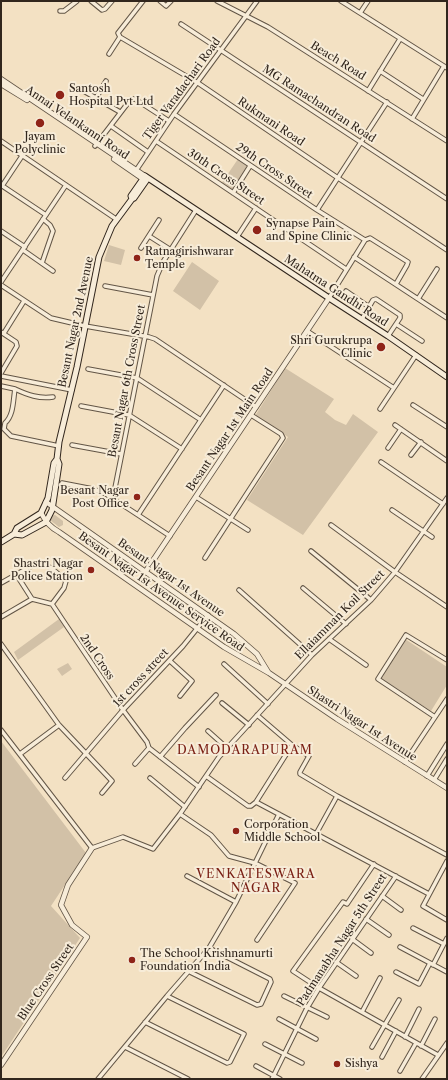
<!DOCTYPE html>
<style>
body{margin:0}
#map{position:relative;width:448px;height:1080px;overflow:hidden;background:#f3e1c3;font-family:"Libre Caslon Text",serif}
canvas{display:block}
.frame{position:absolute;inset:0;border:2px solid #31261d;pointer-events:none}
</style>
<div id="map">
<canvas width="448" height="1080"></canvas>
<div class="frame"></div>
</div>
<script>
const context = document.querySelector('canvas').getContext('2d');
context.lineJoin = 'round';
function fill(path, color) {
  context.fillStyle = color;
  context.fill(path, 'evenodd');
}
function trace(path, color, width, dash) {
  context.strokeStyle = color;
  context.lineWidth = width;
  context.lineCap = dash ? 'butt' : 'round';
  context.setLineDash(dash || []);
  context.stroke(path);
}
function label(font, color, halo, rows, align = 'center') {
  context.font = font + ' "Libre Caslon Text",serif';
  context.lineWidth = 4;
  context.setLineDash([]);
  context.textBaseline = 'middle';
  context.strokeStyle = halo;
  context.fillStyle = color;
  for (const [text, x, y, turn = 0] of rows) {
    context.save();
    context.translate(x, y);
    context.rotate((+turn || 0) * Math.PI / 180);
    context.textAlign = isNaN(turn) ? turn : align;
    if (halo) context.strokeText(text, 0, 0);
    context.fillText(text, 0, 0);
    context.restore();
  }
}
fill(new Path2D(`
 M238,159L249,167L233,191L221,184Z
 M109,245L125,250L121,265L104,261Z
 M192,262L219,281L200,310L173,291Z
 M285,368L334,399L325,412L335,420L346,425L353,414L378,432L303,535L247,500L288,437L255,416Z
 M55,515L63,521V525L59,527L50,520L51,516Z
 M59,619L64,627L18,660L14,652Z
 M405,639L447,667V685L431,711L380,678Z
 M68,663L72,669L62,676L57,669Z
 M1,741L86,853L51,906L80,938L1,1057Z`), '#d2c1a7');
const minor = new Path2D(`
 M91,1L102,10L105,9L112,1
 M143,1L118,33L120,37L198,83L338,178L447,250
 M160,1L166,6L171,1
 M217,1L268,27L447,141
 M341,1L447,68
 M60,11H64L77,1
 M360,13L368,1
 M181,24L447,199
 M109,54L120,37
 M380,71L423,99
 M82,90L120,112
 M368,91L400,39
 M96,98L106,81
 M174,114L317,210L365,240
 M412,119L444,66
 M111,126L148,152
 M1,141L116,219
 M156,141L346,269
 M95,146L131,99H135L169,121
 M135,172L174,114L257,1
 M1,185L46,215
 M2,186L22,156
 M233,193L250,166
 M317,210L387,102
 M1,231L25,247
 M149,236L171,250
 M237,237L256,208
 M141,248L159,220
 M23,250L53,271
 M354,257L447,318
 M42,263L53,231L50,225L43,219
 M1,282L66,185
 M1,285L51,318L85,326L149,337L155,339L256,407
 M105,286L153,295
 M346,291L369,307
 M329,298L365,240L370,238L408,262L407,265L396,284
 M418,299L437,269
 M362,319L373,300L376,299L400,315V318L388,336
 M396,324L422,341
 M307,331L394,388
 M1,332L16,342L17,346L1,373
 M4,333L24,301
 M88,369L137,378L201,420
 M1,376L72,390
 M1,386L15,389
 M53,397C39,399 28,395 15,389C13,400 14,415 5,423L4,429L11,436L59,446
 M413,405L447,427
 M81,406L129,415L182,449
 M380,409L416,355
 M395,425L447,461
 M72,445L121,454
 M388,448L401,429
 M411,455L421,442
 M381,462L443,504
 M62,483L93,489L106,494L170,536
 M196,497L248,530
 M113,498L157,276L163,262L196,210
 M392,510L432,537
 M138,515L224,385
 M331,525L395,572L447,607
 M311,551L371,600
 M205,558L283,438L281,434L251,415
 M16,574L32,599
 M1,583L35,564C48,562 57,573 66,581L64,588L52,604
 M303,588L346,624
 M239,590L312,655
 M1,617L32,599L52,604L123,710L147,742L149,748L135,764
 M329,639L366,665
 M1,644L59,725L112,781L102,793
 M170,661L192,681L180,696
 M224,664L268,704
 M222,703L249,725
 M257,715L292,745L309,756L300,772V774L337,796L447,855
 M435,717L378,679L406,635L447,660
 M1,730L92,848L123,837L153,849L180,814L219,757L312,655L371,600L395,572L447,498
 M208,731L227,748
 M149,748L199,787
 M20,754L59,725
 M160,757L185,728L216,695
 M405,762L447,699
 M206,776L248,806H251L256,802L292,745
 M427,776L447,744
 M65,778L123,710L183,646L208,615
 M150,778L185,807
 M434,780L447,759
 M256,802L429,894
 M180,814L211,835L229,856L255,863L295,883L257,940
 M316,834L337,796
 M447,861L423,906L447,920
 M374,864L347,904L343,902L293,971L319,988L438,1055
 M187,876L236,902
 M382,896L401,910
 M366,919L389,935
 M413,928L444,944
 M352,939L371,953
 M400,947L447,972
 M336,962L356,976
 M433,965L447,938
 M188,971L257,1005L261,1004L271,982L270,979L209,948
 M396,972L419,984L430,963
 M284,996L327,1017
 M362,1012L380,978
 M279,1019L316,1039
 M145,1022L227,1063L230,1062L244,1034L167,996
 M405,1037L419,1009
 M265,1044L302,1063
 M421,1046L435,1019
 M125,1047L188,1079
 M372,1047L399,1000
 M382,1057L396,1031
 M256,1066L280,1079
 M400,1071L416,1043
 M98,1079L167,996L209,948L236,902L279,814
 M272,1079L307,1008L319,988L396,876
 M422,1079L447,1043`);
const tertiary = new Path2D(`
 M1,79L145,176
 M1,84L27,100
 M114,159L143,179
 M46,502L234,634L257,654L268,672
 M41,513C46,522 50,527 59,532L224,647L269,673L337,719L447,788
 M146,571L329,298
 M1,1065L87,937L72,925L61,905L68,885L92,848`);
const secondary = new Path2D(`
 M132,199L134,198L148,178
 M14,534L22,535L46,522L52,510L59,464L57,459L59,442L77,367L99,257L112,226L132,199L131,196L145,176L329,298L388,336L447,377
 M1,542L14,534L17,528L41,513L48,498L54,463L57,459`);
trace(minor, '#625546', 5.5);
trace(tertiary, '#625546', 6);
trace(secondary, '#31261d', 7);
trace(minor, '#f7ecd8', 3.5);
trace(tertiary, '#f7ecd8', 4.5);
trace(secondary, '#f7ecd8', 5);
for (const [x, y, r, color] of [
 [60,95,5,"#8f2418"],
 [40,123,5,"#8f2418"],
 [257,230,5,"#8f2418"],
 [137,258,4,"#8f2418"],
 [381,347,5,"#8f2418"],
 [137,497,4,"#8f2418"],
 [91,570,4,"#8f2418"],
 [236,831,4,"#8f2418"],
 [132,960,4,"#8f2418"],
 [337,1064,4,"#8f2418"]
]) {
  const dot = new Path2D();
  dot.arc(x, y, r, 0, 2 * Math.PI);
  context.fillStyle = color;
  context.fill(dot);
  trace(dot, '#f7ecd8', 1.5);
}
label('11px', '#31261d', '#f7ecd8', [
 ["Beach Road",338,61,32],
 ["Tiger Varadachari Road",182,89,-54],
 ["MG Ramachandran Road",319,104,33],
 ["Rukmani Road",271,122,34],
 ["Annai Velankanni Road",77,123,34],
 ["29th Cross Street",274,171,34],
 ["30th Cross Street",226,177,34],
 ["Mahatma Gandhi Road",336,291,33],
 ["Besant Nagar 2nd Avenue",76,322,-78],
 ["Besant Nagar 6th Cross Street",127,381,-79],
 ["Besant Nagar 1st Main Road",230,430,-56],
 ["Besant Nagar 1st Avenue",171,578,35],
 ["Besant Nagar 1st Avenue Service Road",161,592,35],
 ["Ellaiamman Koil Street",340,615,-45],
 ["2nd Cross",97,657,56],
 ["1st cross street",141,678,-47],
 ["Shastri Nagar 1st Avenue",362,724,33],
 ["Padmanabha Nagar 5th Street",342,940,-57],
 ["Blue Cross Street",46,982,-56]
]);
label('11px', '#31261d', '#f7ecd8', [
 ["Santosh",69,89],
 ["Hospital Pvt Ltd",69,102],
 ["Jayam",40,137,"center"],
 ["Polyclinic",40,150,"center"],
 ["Synapse Pain",266,224],
 ["and Spine Clinic",266,237],
 ["Ratnagirishwarar",145,252],
 ["Temple",145,265],
 ["Shri Gurukrupa",372,341,"right"],
 ["Clinic",372,354,"right"],
 ["Besant Nagar",129,491,"right"],
 ["Post Office",129,504,"right"],
 ["Shastri Nagar",83,564,"right"],
 ["Police Station",83,577,"right"],
 ["Corporation",244,825],
 ["Middle School",244,838],
 ["The School Krishnamurti",140,954],
 ["Foundation India",140,967],
 ["Sishya",345,1064]
], 'left');
context.letterSpacing = '1px';
label('12px', '#7a1f14', '#f7ecd8', [
 ["DAMODARAPURAM",245,751],
 ["VENKATESWARA",256,875],
 ["NAGAR",256,889]
]);
context.letterSpacing = '0px';
</script>
